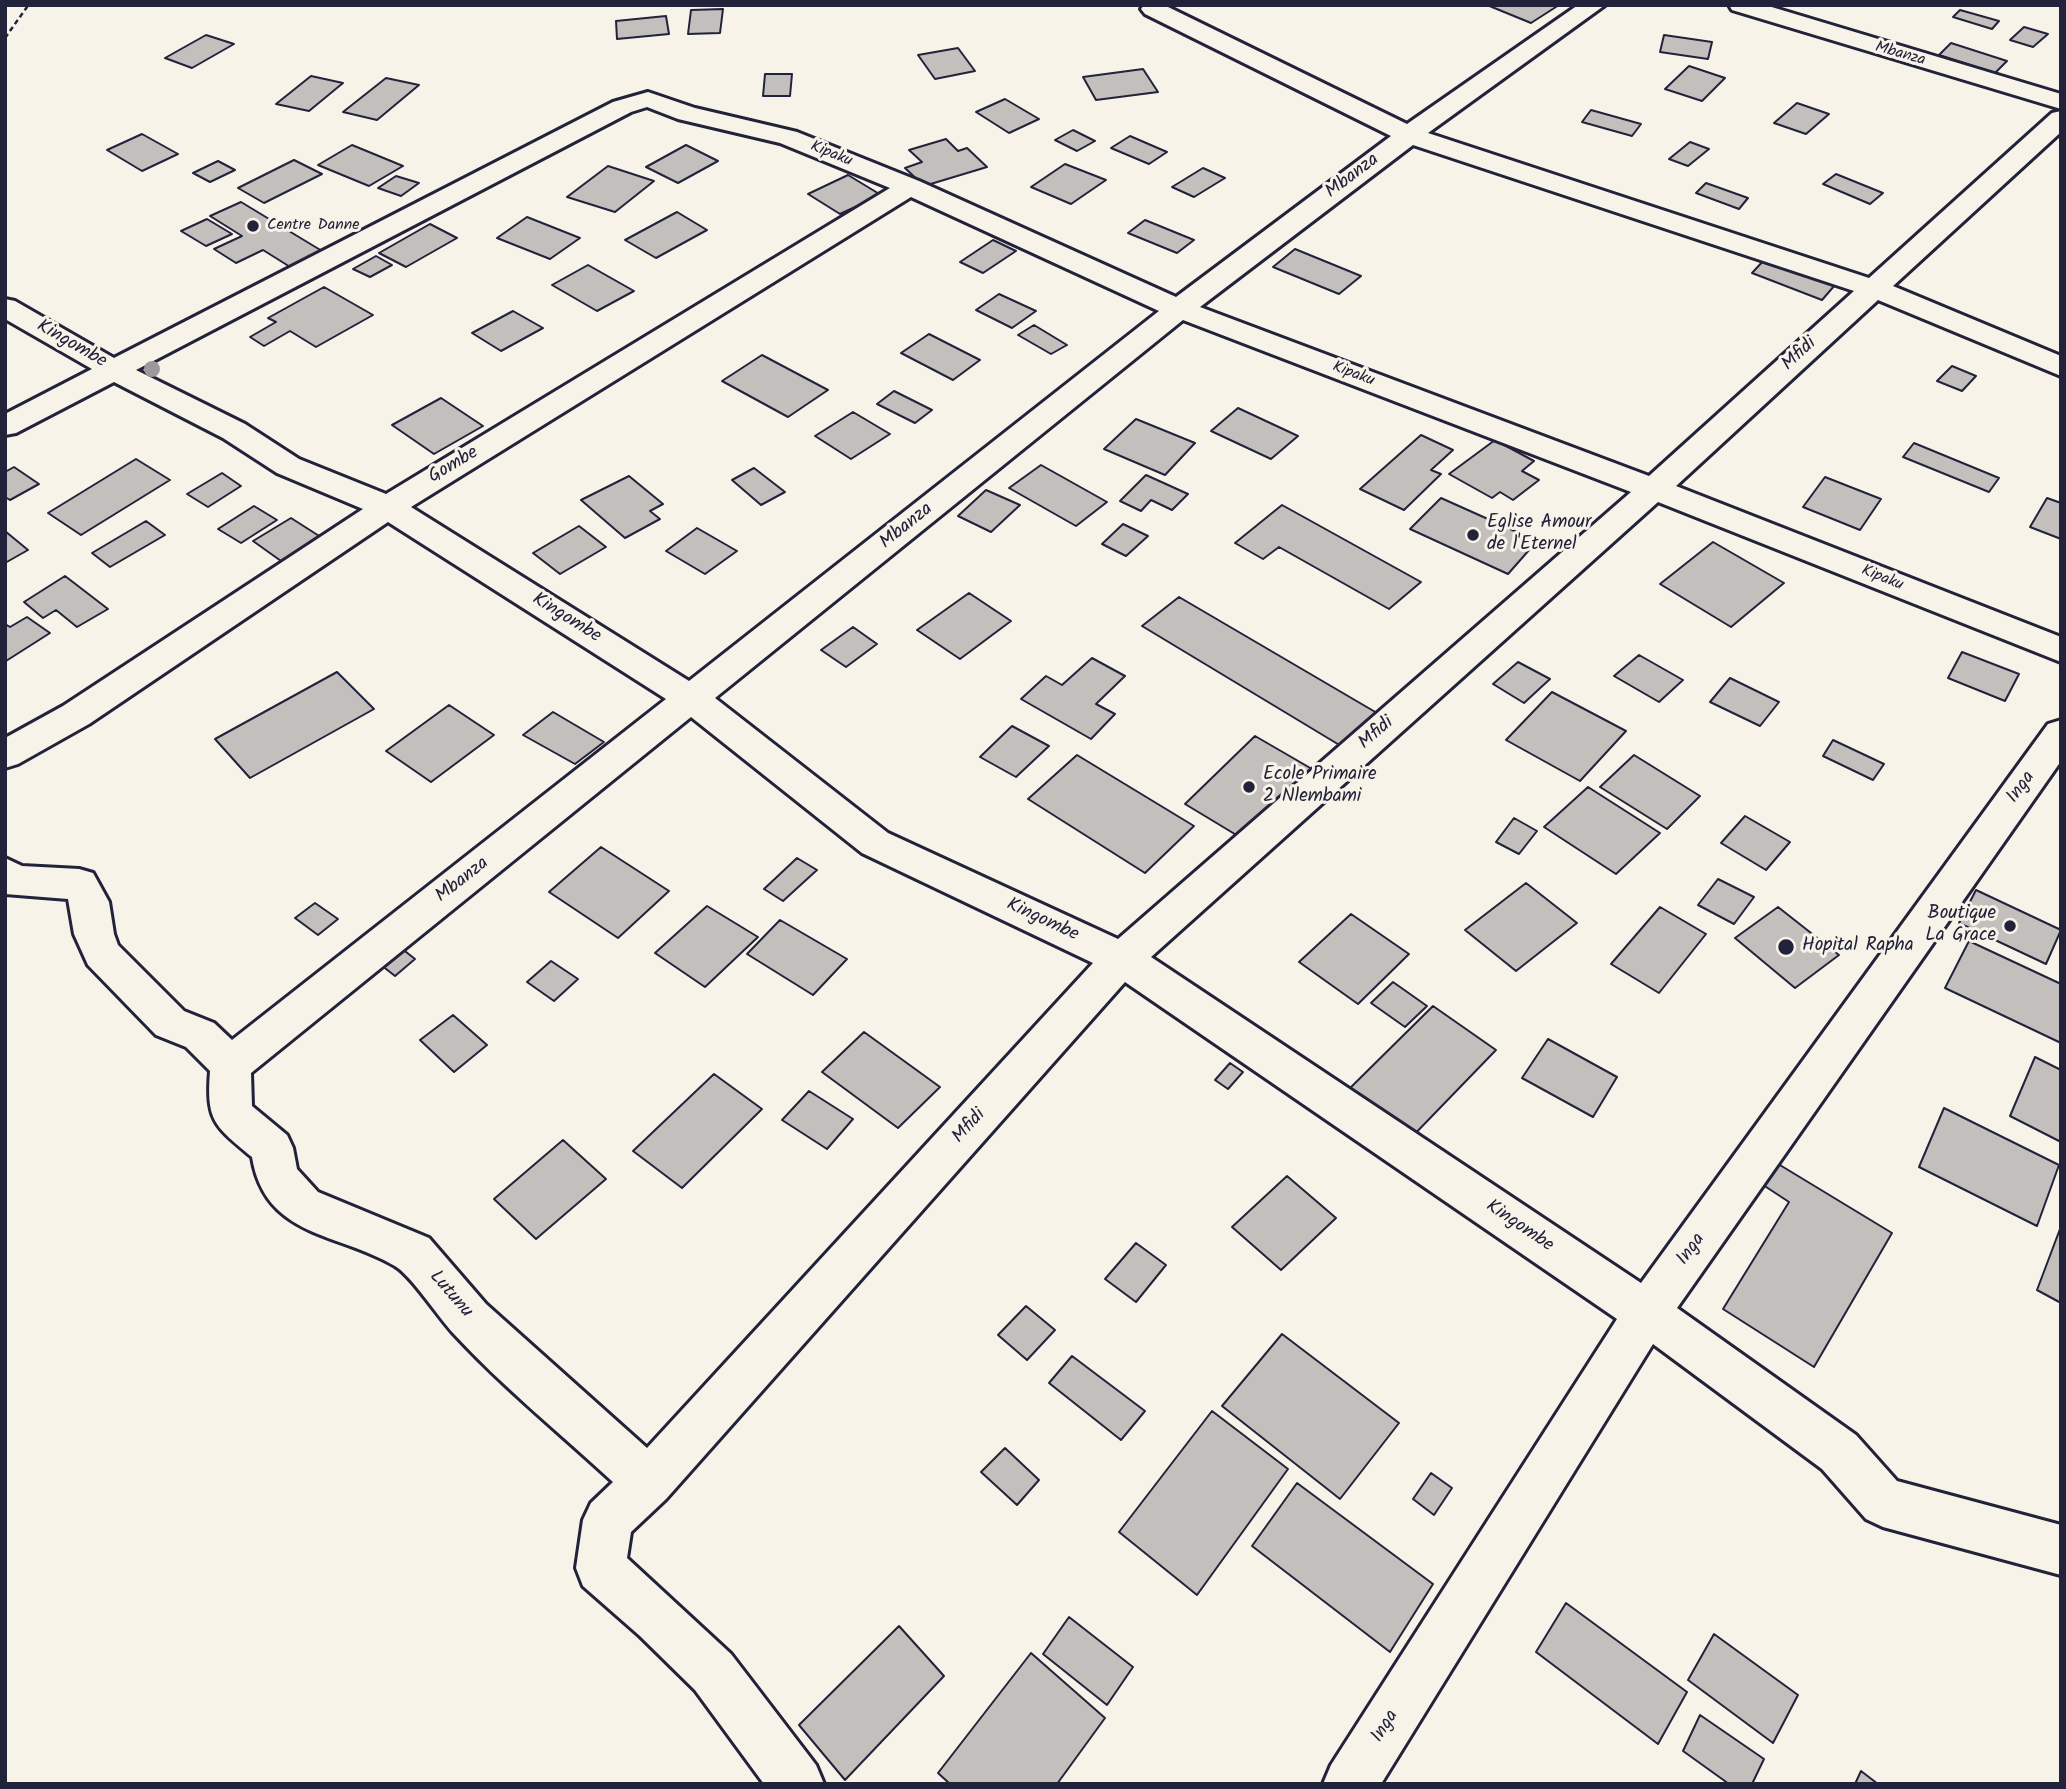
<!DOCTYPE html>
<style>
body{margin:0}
#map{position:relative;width:2066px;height:1789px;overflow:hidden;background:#f7f3e8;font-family:Kalam,sans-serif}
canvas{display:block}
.frame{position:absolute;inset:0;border:7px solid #22223b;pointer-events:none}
</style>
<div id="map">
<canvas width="2066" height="1789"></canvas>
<div class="frame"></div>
</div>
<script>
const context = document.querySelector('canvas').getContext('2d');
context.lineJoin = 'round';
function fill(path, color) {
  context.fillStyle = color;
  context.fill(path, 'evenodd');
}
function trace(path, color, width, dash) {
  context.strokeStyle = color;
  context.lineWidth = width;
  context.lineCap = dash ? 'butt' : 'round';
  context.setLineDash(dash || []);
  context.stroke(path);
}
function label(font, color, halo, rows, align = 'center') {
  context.font = font + ' Kalam,sans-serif';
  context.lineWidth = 6;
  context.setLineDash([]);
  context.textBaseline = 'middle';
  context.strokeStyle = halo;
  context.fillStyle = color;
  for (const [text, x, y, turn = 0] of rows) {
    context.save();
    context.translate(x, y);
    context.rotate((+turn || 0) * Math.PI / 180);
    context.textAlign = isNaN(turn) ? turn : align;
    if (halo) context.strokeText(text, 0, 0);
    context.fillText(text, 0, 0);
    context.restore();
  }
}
const building = new Path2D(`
 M1487,5H1559L1531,23Z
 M723,9L720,33L688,34L691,10Z
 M1960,10L1999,21L1992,29L1953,17Z
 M666,16L669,34L617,39L616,21Z
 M2024,27L2048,34L2033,47L2010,40Z
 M206,35L234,44L192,68L165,58Z
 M1664,35L1712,42L1708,59L1660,52Z
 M1951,43L2007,61L1995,73L1939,55Z
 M958,48L975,71L935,79L918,55Z
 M1689,66L1725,78L1702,101L1665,89Z
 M1143,69L1158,92L1096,100L1083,77Z
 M765,74H792L790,96H763Z
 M311,76L343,83L309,111L276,104Z
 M386,78L419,85L377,120L343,112Z
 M1005,99L1039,119L1009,133L976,112Z
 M1797,103L1829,114L1806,134L1774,123Z
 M1591,110L1641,124L1632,136L1582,122Z
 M1073,130L1095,141L1077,151L1055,140Z
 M142,134L178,154L142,171L107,150Z
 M1130,136L1167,152L1149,164L1111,148Z
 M946,139L958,151L967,148L987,167L924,186L905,168L922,162L909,150Z
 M1690,142L1709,149L1688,166L1669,159Z
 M352,145L403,166L369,186L318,165Z
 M686,145L718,161L678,183L646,167Z
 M294,160L322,174L264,203L238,188Z
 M218,161L235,170L210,182L193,173Z
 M1065,164L1106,180L1071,204L1031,187Z
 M608,166L654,181L615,212L567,197Z
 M1203,168L1225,178L1194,197L1172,187Z
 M1836,174L1883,193L1870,204L1823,184Z
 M848,175L881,195L840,214L808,194Z
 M396,176L419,183L401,196L378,188Z
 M1706,183L1748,198L1739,209L1696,193Z
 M241,202L327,254L295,270L263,250L236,263L214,249L242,236L210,216Z
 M677,212L707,230L656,258L625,240Z
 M527,217L580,238L550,259L497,238Z
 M207,219L232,234L206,246L181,231Z
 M1145,220L1194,240L1177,253L1128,233Z
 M430,224L457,238L406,267L379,253Z
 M993,240L1016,251L983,273L960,262Z
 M1295,249L1361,276L1339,294L1273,267Z
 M376,256L392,265L370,277L353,269Z
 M1765,259L1835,285L1822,300L1752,273Z
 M588,265L634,291L597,311L552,285Z
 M324,287L373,315L316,347L290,331L264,346L250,337L276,322L268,318Z
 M999,294L1036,311L1012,328L976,310Z
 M513,311L543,328L501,351L472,333Z
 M1034,325L1067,345L1051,354L1018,335Z
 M929,334L980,360L953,380L901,353Z
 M762,355L828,390L788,417L722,381Z
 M1952,366L1976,376L1962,391L1937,381Z
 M894,391L932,410L915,423L877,404Z
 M441,398L483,426L434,454L392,425Z
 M1238,408L1298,436L1271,459L1211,431Z
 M853,412L890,434L851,459L815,436Z
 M1136,419L1195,443L1165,475L1104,449Z
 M1421,435L1453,450L1431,470L1441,474L1404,510L1360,489Z
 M1495,440L1534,461L1522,471L1539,480L1513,500L1500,492L1492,498L1449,474Z
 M1914,443L1999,478L1989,492L1903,457Z
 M136,459L170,480L81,535L48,513Z
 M1041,465L1107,502L1076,526L1009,488Z
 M14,467L39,484L10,500L5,497V472Z
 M754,468L785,492L761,505L732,480Z
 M222,473L241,486L208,507L187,494Z
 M1146,475L1188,494L1172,510L1151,500L1141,511L1120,501Z
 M629,476L663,504L650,511L660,519L625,538L581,500Z
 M1825,477L1881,499L1860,530L1803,507Z
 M986,490L1020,505L991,532L958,516Z
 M1441,498L1537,541L1508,574L1410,529Z
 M2047,498L2061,503V539L2030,527Z
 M1282,505L1421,582L1389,609L1279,547L1263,559L1235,543Z
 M254,506L277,520L241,543L218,529Z
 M291,518L327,541L288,566L253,541Z
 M146,521L165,535L110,567L92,553Z
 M1123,524L1148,536L1126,556L1102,544Z
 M579,526L606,547L560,574L533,553Z
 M697,528L737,551L705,574L666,551Z
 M5,531L28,550L5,563Z
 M1713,542L1784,583L1731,627L1660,584Z
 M65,576L108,609L77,627L56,610L43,618L24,602Z
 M969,593L1011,621L960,659L917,630Z
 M1179,597L1377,713L1341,746L1142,626Z
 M27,617L50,633L6,661L5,624L10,627Z
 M853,627L877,644L846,667L821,650Z
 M1962,652L2019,674L2005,701L1948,678Z
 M1639,655L1683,680L1659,702L1614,676Z
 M1092,658L1125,676L1096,704L1115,714L1091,739L1021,699L1046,676L1062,685Z
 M1518,662L1550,679L1524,703L1493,684Z
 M337,672L374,709L250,778L215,739Z
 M1730,678L1779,702L1760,726L1710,702Z
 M1552,692L1626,731L1580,781L1506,740Z
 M449,705L494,735L431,782L386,751Z
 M553,712L604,742L575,764L523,735Z
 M1012,726L1049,746L1016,777L980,757Z
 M1255,736L1312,769L1243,839L1185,804Z
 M1833,740L1884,764L1873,780L1823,756Z
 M1077,755L1194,826L1145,873L1028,799Z
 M1634,755L1700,796L1667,829L1600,787Z
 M1588,787L1660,833L1616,874L1544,827Z
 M1745,816L1790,842L1766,870L1721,843Z
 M1514,818L1537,831L1519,854L1496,842Z
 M601,847L669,891L618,938L549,892Z
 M797,858L817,870L783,901L764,889Z
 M1718,879L1754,897L1734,924L1698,905Z
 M1526,883L1577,923L1516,971L1465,930Z
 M1976,890L2061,930L2046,964L1959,923Z
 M315,903L338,919L318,935L295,918Z
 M707,906L758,937L705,987L655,953Z
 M1660,907L1706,934L1659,993L1611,964Z
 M1778,907L1839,955L1795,988L1735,938Z
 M1351,914L1409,954L1358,1004L1299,962Z
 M780,920L847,959L813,995L747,954Z
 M1969,941L2061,984V1043L1945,988Z
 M401,948L415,959L395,976L381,965Z
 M551,961L578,979L554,1001L527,982Z
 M1393,982L1427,1006L1405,1027L1371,1003Z
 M1433,1006L1496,1050L1406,1143L1343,1095Z
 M453,1015L487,1045L454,1072L420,1040Z
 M864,1032L940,1087L898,1128L822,1072Z
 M1548,1039L1617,1077L1593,1117L1522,1078Z
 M2035,1057L2061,1070V1142L2010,1116Z
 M1230,1063L1243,1072L1228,1089L1215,1080Z
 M714,1074L762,1109L682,1188L633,1151Z
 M809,1091L853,1119L827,1149L782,1120Z
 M1944,1108L2059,1165L2037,1226L1919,1167Z
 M563,1140L606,1179L536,1239L494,1199Z
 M1770,1159L1892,1233L1814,1367L1723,1309L1789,1202L1757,1181Z
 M1287,1176L1336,1218L1281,1270L1232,1227Z
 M2060,1229L2061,1230V1303L2037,1290Z
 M1136,1243L1166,1265L1136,1302L1105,1279Z
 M1026,1306L1055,1330L1027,1360L998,1335Z
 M1282,1334L1399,1423L1340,1499L1222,1406Z
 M1072,1356L1145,1411L1121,1440L1049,1383Z
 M1212,1411L1288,1469L1197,1595L1119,1532Z
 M1005,1448L1039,1480L1017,1505L981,1472Z
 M1431,1473L1452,1488L1434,1515L1413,1499Z
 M1297,1483L1433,1584L1390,1652L1252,1546Z
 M1566,1603L1687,1692L1658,1744L1536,1652Z
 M1069,1617L1133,1667L1107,1705L1043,1654Z
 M899,1626L944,1676L845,1780L799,1725Z
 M1714,1634L1798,1695L1773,1743L1688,1680Z
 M1031,1653L1105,1718L1057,1784H950L938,1773Z
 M1700,1715L1764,1759L1752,1784H1729L1683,1751Z
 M1861,1771L1878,1784H1855Z`);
fill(building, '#c2bfbd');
trace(building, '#22223b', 2);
const minor = new Path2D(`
 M1144,5H1164L1407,124L1578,5H1605L1428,133L1869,278L2052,113L2061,111V132L1893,286L2061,356V376L1878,300L1676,486L2061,637V662L1658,502L1151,957L1641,1283L2048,724L2061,720V761L1677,1308L1856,1435L1897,1481L2061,1525V1575L1883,1527L1866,1519L1822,1469L1653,1344L1381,1784H1323L1331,1765L1617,1319L1125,982L666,1499L631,1532L627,1558L731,1654L816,1765L824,1784H764L695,1690L640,1636L583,1586L576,1568L583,1520L591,1503L613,1482C561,1434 501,1385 454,1334C439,1318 410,1274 395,1266C338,1232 265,1238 252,1157C215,1126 206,1122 210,1071L186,1047L156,1035L88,965L74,934L68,899L5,894V858L22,866L79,869L93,873L109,902L114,934L118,945L184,1011L214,1023L232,1040L666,699L388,522L89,724L18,764L5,768V738L63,706L363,509L277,473L223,438L114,382L16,433L5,435V414L92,369L5,319V299L15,301L114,358L613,102L648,92L695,108L797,132L919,181L1176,297L1391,136L1145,14L1141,9ZM647,107L678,119L780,143L890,188L386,494L299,459L245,424L136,370L631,112ZM1413,145L1854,291L1649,476L1200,307ZM911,197L1159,311L689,681L411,507ZM1183,320L1631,492L1118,939L888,833L715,698ZM691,717L862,853L1093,963L647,1448L486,1304L429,1238L318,1192L297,1169L293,1148L287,1135L252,1106L251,1073Z
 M1729,5H1765L2061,94V109L1732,10Z`);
trace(minor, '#22223b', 6);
trace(new Path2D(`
 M5,38L27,7L35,5`), '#22223b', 2.5, [5, 3.5]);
fill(minor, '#f7f3e8');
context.fillStyle = '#9b999d';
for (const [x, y] of [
 [152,369]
]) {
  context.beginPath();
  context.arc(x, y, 8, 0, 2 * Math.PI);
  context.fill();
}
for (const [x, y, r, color] of [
 [253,226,7,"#22223b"],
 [1473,535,7,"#22223b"],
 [1249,787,7,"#22223b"],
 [2010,926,7,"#22223b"],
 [1786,947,9,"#22223b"]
]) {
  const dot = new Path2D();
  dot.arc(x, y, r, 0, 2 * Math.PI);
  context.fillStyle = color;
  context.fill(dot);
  trace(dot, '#f7f3e8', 2.5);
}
label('16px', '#22223b', '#f7f3e8', [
 ["Mbanza",1900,55,16],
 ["Kipaku",831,155,22],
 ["Kipaku",1353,375,21],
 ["Kipaku",1882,579,22]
]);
label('16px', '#22223b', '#f7f3e8', [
 ["Centre Danne",267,226]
], 'left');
label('19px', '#22223b', '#f7f3e8', [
 ["Mbanza",1353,177,-37],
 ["Kingombe",71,345,30],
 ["Mfidi",1800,355,-43],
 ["Gombe",454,466,-31],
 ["Mbanza",907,527,-39],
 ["Kingombe",566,619,32],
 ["Mfidi",1377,734,-41],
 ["Inga",2022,788,-54],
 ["Mbanza",463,881,-38],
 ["Kingombe",1042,921,25],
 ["Mfidi",970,1127,-48],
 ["Kingombe",1519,1227,34],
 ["Inga",1692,1250,-54],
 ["Lutunu",450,1295,49],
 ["Inga",1386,1727,-58]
]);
label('19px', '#22223b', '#f7f3e8', [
 ["Eglise Amour",1487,524],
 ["de l'Eternel",1487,546],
 ["Ecole Primaire",1263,776],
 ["2 Nlembami",1263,798],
 ["Boutique",1996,915,"right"],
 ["La Grace",1996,937,"right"],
 ["Hopital Rapha",1802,947]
], 'left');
</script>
